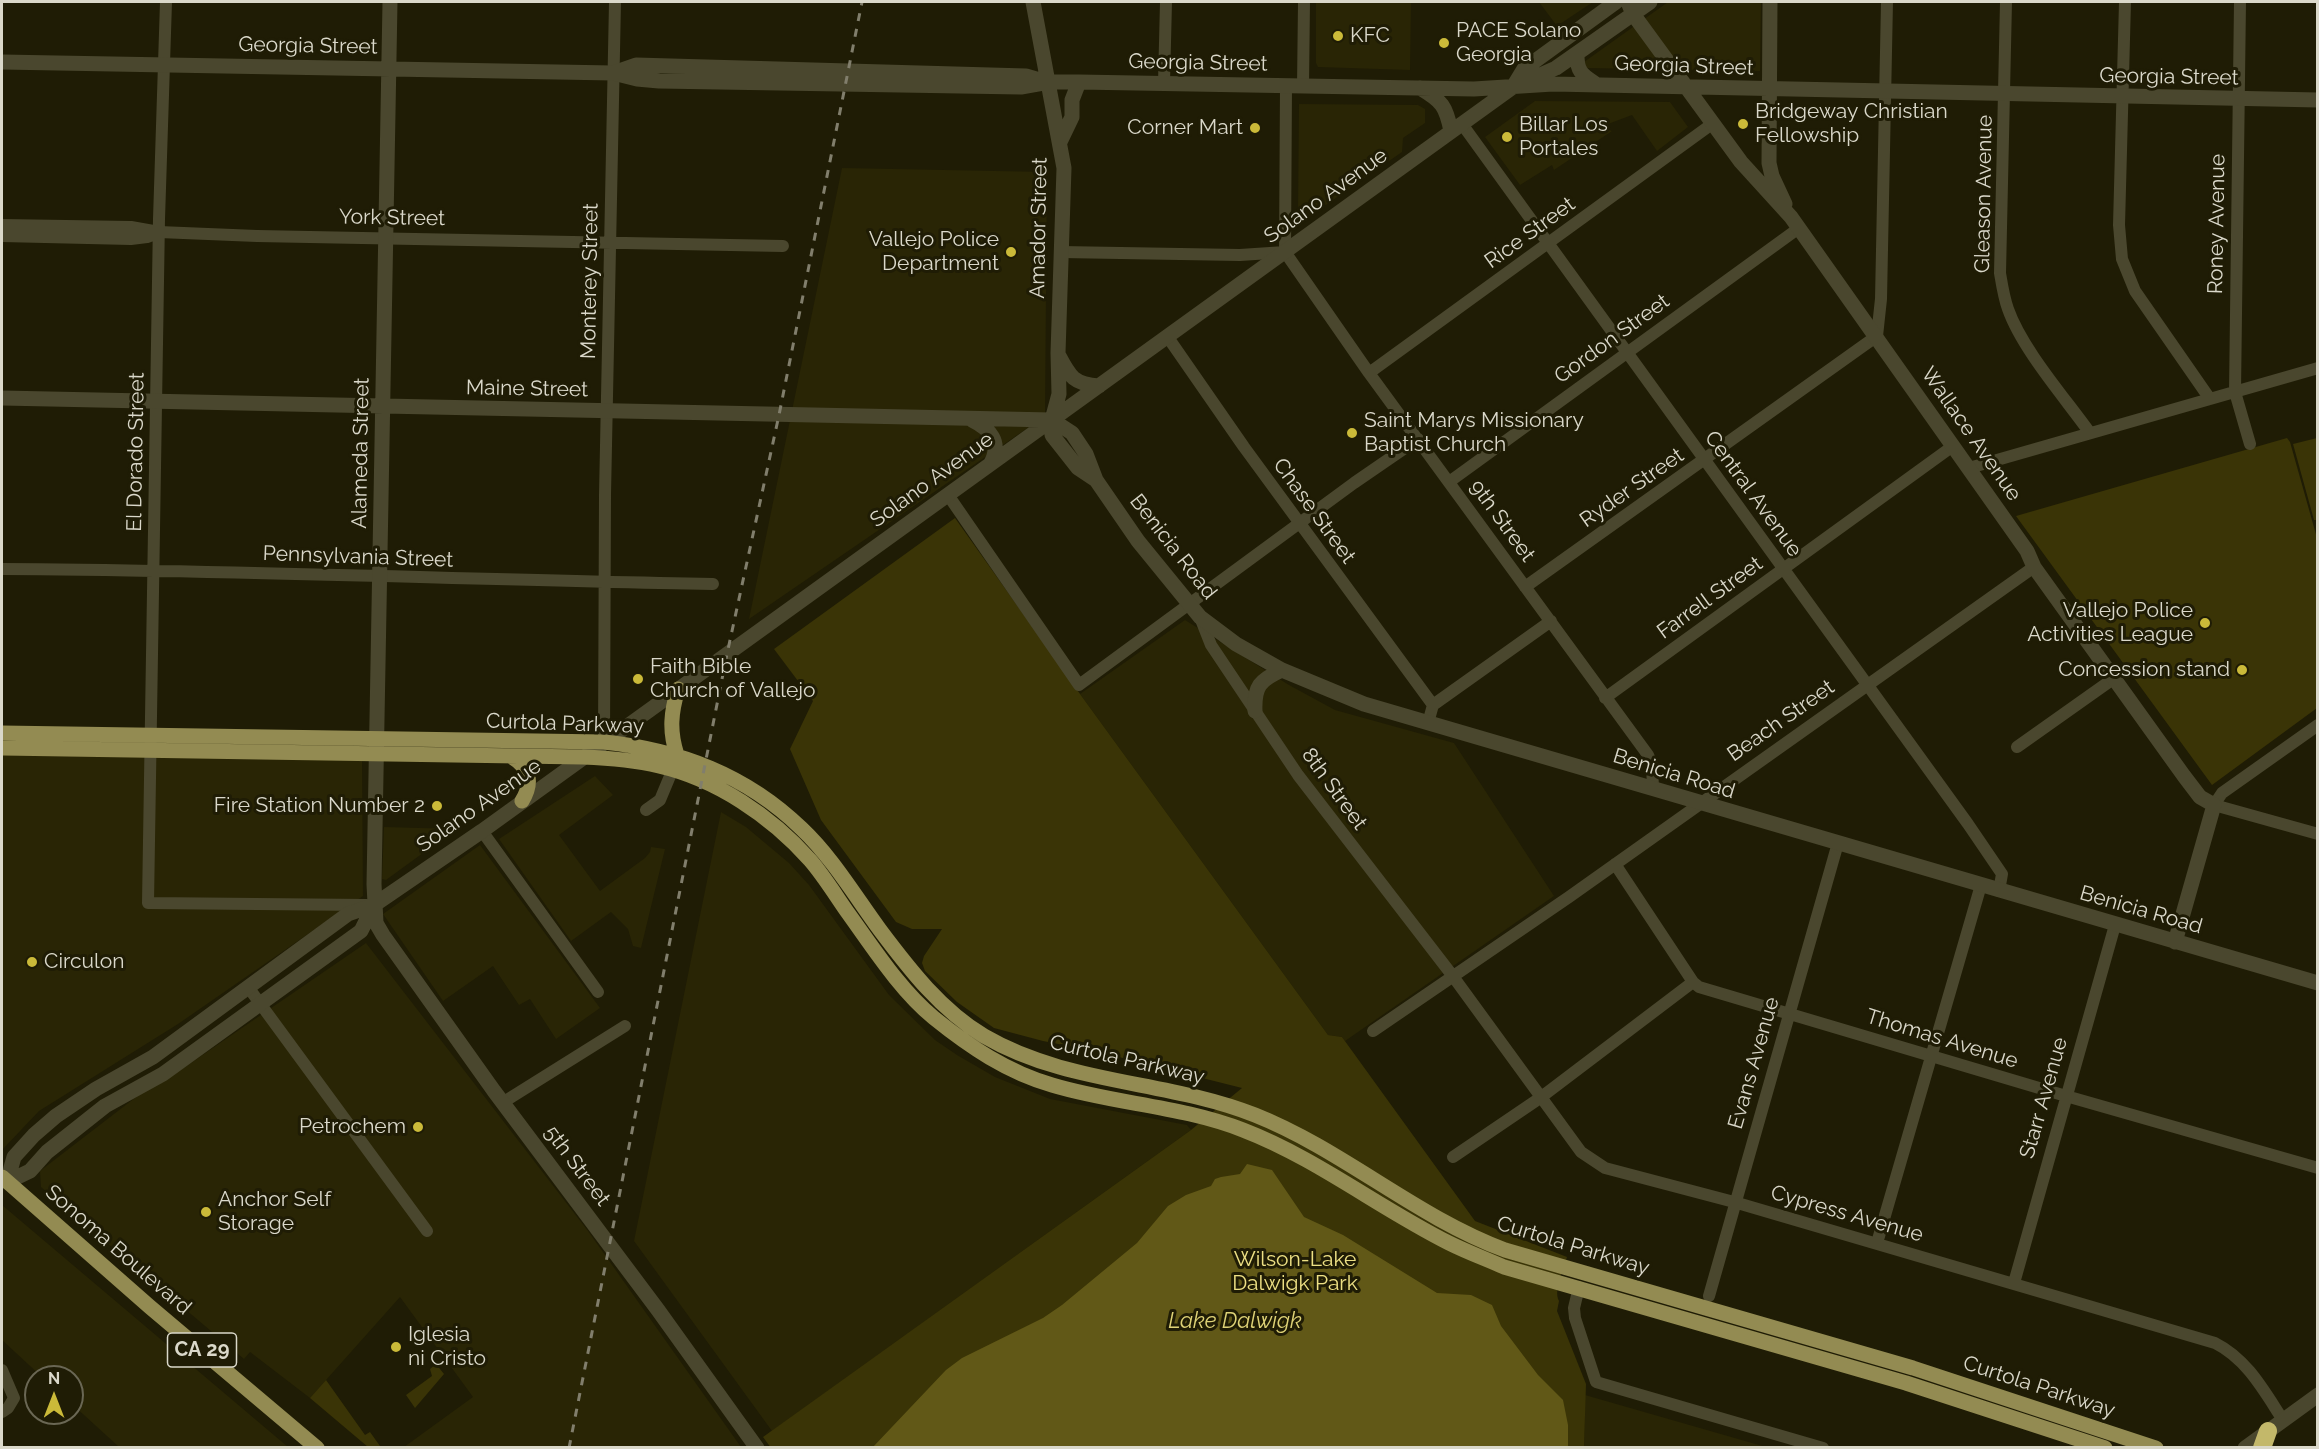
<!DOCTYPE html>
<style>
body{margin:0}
#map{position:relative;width:2319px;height:1449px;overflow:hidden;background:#1f1c05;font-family:Raleway,sans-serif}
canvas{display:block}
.frame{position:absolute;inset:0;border:3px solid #dad8ca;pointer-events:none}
.north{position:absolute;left:24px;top:1365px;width:60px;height:60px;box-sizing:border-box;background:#1f1c05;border:2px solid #6a6754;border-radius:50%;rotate:0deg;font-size:16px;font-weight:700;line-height:24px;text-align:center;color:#dad8ca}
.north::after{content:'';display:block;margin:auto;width:21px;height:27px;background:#cbba39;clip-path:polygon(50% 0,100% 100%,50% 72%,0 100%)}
</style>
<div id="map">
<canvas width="2319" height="1449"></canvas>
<div class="frame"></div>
<div class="north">N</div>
</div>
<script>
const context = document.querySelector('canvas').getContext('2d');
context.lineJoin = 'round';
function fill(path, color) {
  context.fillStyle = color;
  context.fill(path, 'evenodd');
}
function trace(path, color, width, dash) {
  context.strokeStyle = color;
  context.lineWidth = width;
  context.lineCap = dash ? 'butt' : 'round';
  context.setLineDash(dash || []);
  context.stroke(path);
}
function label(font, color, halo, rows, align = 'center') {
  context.font = font + ' Raleway,sans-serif';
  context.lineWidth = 6;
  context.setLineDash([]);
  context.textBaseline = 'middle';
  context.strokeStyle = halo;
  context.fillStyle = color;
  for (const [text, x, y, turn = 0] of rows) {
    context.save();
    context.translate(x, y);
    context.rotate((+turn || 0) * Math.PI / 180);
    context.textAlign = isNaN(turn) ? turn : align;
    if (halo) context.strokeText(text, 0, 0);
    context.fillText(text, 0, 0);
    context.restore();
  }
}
fill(new Path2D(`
 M1316,2H1411L1410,70L1318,67L1316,63Z
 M1539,2H1593L1557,26Z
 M1668,2H1761L1760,71L1586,68L1584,62Z
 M1535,101L1670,102L1688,127L1657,151L1632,115L1608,124L1609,130L1612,131L1554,170L1552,165L1520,185L1485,137Z
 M1299,104L1418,105L1425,109V123L1403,138L1402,152L1307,218L1301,217L1298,212Z
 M842,168L1047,172L1045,416L749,619Z
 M1185,620L1289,685L1335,710L1454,743L1554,896L1345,1041L1342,1037L1328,1035L1080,694Z
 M2,755L362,760L363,896L178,1024L39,1111L3,1149L2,1148Z
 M595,776L613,795L559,835L600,891L645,858L650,852L651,847L665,849L641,948L633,946L628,929L611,912L571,941L499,839Z
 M721,812L746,827L789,863L809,885L889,995L935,1040L957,1055L995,1077L1050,1099L1187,1125L1191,1130L772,1431L634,1241Z
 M384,827L456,829L386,880L382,879Z
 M480,845L600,1008L556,1039L530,999L519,1005L493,966L443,1001L383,914Z
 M366,943L588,1231L741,1447H404L473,1397L400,1297L310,1398L250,1352L244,1359L41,1187L40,1171L140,1094L166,1080Z
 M2,1205L288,1447H119L72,1404V1377H42L2,1340Z
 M1585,1395L1766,1447L1584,1448Z`), '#292505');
fill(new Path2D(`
 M2287,438L2290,442L2317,538V708L2212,785L2016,516Z
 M2317,438L2318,520H2314L2293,444Z
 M955,518L1080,694L1328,1035L1342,1037L1475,1221L1567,1257C1564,1269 1553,1289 1559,1301L1557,1311L1586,1384L1584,1447L771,1448L763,1437L1191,1130L1242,1088L1099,1052L1043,1041L994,1028L957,1002L925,971L922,963L924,956L942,929H912L896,922L821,820L790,749L813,701L774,649Z
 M436,1364L444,1374L415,1408L406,1395L432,1376L430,1369Z
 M326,1380L365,1435L370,1432L380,1446L379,1447H368L310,1398Z`), '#3a3406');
fill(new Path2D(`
 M1247,1164L1272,1170L1304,1217L1343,1235L1437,1293L1471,1295L1492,1305L1501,1326L1538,1375L1563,1400L1568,1425V1447H873L946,1370L962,1358L1043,1318L1062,1305L1137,1243L1168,1206L1186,1195L1211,1186L1215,1179L1221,1177L1240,1174Z`), '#615817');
trace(new Path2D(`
 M166,2L159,219L148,903L367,905
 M2006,2L2000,273C2002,285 2004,298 2008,309C2022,349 2065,398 2090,433
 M2125,2L2119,225L2122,259L2135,291L2210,399
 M2240,2L2235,392L2250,444
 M1164,83L1166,2
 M1303,86L1304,2
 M1462,124L1968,824L2002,874L1999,891
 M2,225L131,227L159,232L257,236L783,246
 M2,236L131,239L147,237L158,233
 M1061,252L1240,255L1285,252
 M1285,252L1369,373L1648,755L1652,765L1653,788
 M1285,252L1286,86
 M1167,336L1244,447L1433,705
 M1369,373L1712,124
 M1969,468L2318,368
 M1449,482L1799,228
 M948,495L1079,685L1354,483L1418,439
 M2,569C239,570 476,580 713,584
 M1525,587L1877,336L1881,299L1887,2
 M1200,617L1211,645L1298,775L1452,975L1581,1152L1605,1168L1734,1202L2215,1343C2247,1359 2264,1391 2283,1420
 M1605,698L1953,446
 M1428,723L1433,705L1551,621
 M2318,725L2222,793L2214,805L2318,834
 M604,742L605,495L615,2
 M2017,747L2113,679
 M646,810L660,800L675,764
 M482,831L598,992
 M1615,864L1693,982L1699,987L2066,1096L2318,1168
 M248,987L427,1231
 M1373,1031L1569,897L2034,567
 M502,1103L625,1026
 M1453,1157L1540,1098L1693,982
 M1877,1243L1981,885
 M2014,1283L2115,925
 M1579,1287L1574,1308L1575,1318L1596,1382L1823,1448
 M1709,1296L1838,843
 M2,1370L14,1398L8,1408L2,1412`), '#4a472e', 12);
trace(new Path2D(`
 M390,2L374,884L376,923L383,935L494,1091L658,1310L757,1448
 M1033,2L1064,168L1058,353L1059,394L1052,420V435L1078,468L1096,480
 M1628,2L1633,14L1741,162L1791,217L2027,551L2034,567L2184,776L2200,797L2214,805L2175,942
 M1770,2L1769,163L1772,176L1785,204
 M1577,55C1577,73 1583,75 1597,85
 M2,62L613,73L637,79L659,81L1021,87L1049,82H1079L1474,89L1553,84L2318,100
 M613,73L636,65L1026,76L1043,81
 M1513,87L1524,69L1616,2
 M1420,88C1442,101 1446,106 1451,131
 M1060,142L1072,117V100L1079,82
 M1059,356C1070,377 1074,384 1099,386
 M2,398L1052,420
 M972,420C990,429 1002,442 991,463
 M1052,420L1072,433L1086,454L1096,480L1138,541L1200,617L1236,644L1282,670L1364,704L2318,983
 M1255,711C1254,686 1260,680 1282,670
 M7,1182L14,1157L34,1135L56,1116L96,1089L153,1057L348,914L374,905L482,831L1513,87L1556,68L1650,2
 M7,1182L30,1171L47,1152L105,1106L163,1074L361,931L374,905
 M2245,1448L2318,1395`), '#4a472e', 15);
trace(new Path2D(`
 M2,733L604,742C680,750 746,775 801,828C832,857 855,896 880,930C910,970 941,1010 984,1036C1068,1085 1167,1080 1255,1115C1343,1150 1416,1217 1505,1250L1913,1368L2156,1448
 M2,748L583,757C609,758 634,760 659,766C716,779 771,816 810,860C824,876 836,896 848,913C874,949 900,990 934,1018C970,1047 1007,1072 1052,1085C1115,1104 1182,1106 1243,1130C1316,1158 1379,1208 1449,1243C1467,1252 1486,1259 1504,1267L1906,1383L2105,1448
 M677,755C669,731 671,712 678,689
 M512,757C530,768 533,783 522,801
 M2,1177L150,1307L317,1448`), '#938b52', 15);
trace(new Path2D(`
 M2262,1448L2268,1431`), '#c3b86a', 18);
trace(new Path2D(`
 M569,1448L727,654L779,415L862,2`), '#817e6c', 3, [8, 8]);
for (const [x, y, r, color] of [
 [1338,36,6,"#cbba39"],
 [1444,43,6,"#cbba39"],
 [1743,124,6,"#cbba39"],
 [1255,128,6,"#cbba39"],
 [1507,137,6,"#cbba39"],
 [1011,252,6,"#cbba39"],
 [1352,433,6,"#cbba39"],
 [2205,623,6,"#cbba39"],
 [2242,670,6,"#cbba39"],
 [638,679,6,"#cbba39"],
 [437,806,6,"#cbba39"],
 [32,962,6,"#cbba39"],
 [418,1127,6,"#cbba39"],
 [206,1212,6,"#cbba39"],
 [396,1347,6,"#cbba39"]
]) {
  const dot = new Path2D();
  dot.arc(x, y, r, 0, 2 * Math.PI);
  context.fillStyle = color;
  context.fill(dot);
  trace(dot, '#1f1c05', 2);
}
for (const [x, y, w] of [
 [202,1350,69]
]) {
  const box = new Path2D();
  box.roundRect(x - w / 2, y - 17, w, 34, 4.5);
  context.fillStyle = '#1f1c05';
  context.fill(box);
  trace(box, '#dad8ca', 1.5);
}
label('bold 20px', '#dad8ca', null, [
 ["CA 29",202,1350]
]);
label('21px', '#dad8ca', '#1f1c05', [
 ["PACE Solano",1456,31],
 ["Georgia",1456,55],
 ["KFC",1350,36],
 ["Bridgeway Christian",1755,112],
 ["Fellowship",1755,136],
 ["Billar Los",1519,125],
 ["Portales",1519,149],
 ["Corner Mart",1243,128,"right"],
 ["Vallejo Police",999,240,"right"],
 ["Department",999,264,"right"],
 ["Saint Marys Missionary",1364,421],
 ["Baptist Church",1364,445],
 ["Vallejo Police",2193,611,"right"],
 ["Activities League",2193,635,"right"],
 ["Faith Bible",650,667],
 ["Church of Vallejo",650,691],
 ["Concession stand",2230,670,"right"],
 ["Fire Station Number 2",425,806,"right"],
 ["Circulon",44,962],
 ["Petrochem",406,1127,"right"],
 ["Anchor Self",218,1200],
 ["Storage",218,1224],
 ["Iglesia",408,1335],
 ["ni Cristo",408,1359]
], 'left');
label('21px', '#dad8ca', '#1f1c05', [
 ["Georgia Street",308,46,1],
 ["Georgia Street",1198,63,1],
 ["Georgia Street",1684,66,2],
 ["Georgia Street",2169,77,1],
 ["Gleason Avenue",1984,194,-89],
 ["Solano Avenue",1326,196,-36],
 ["York Street",392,218,1],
 ["Roney Avenue",2217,224,-89],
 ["Amador Street",1039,228,-89],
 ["Rice Street",1530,233,-36],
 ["Monterey Street",590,281,-89],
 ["Gordon Street",1612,339,-36],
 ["Maine Street",527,389,1],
 ["Wallace Avenue",1971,434,55],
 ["El Dorado Street",136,452,-89],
 ["Alameda Street",361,453,-89],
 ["Solano Avenue",932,480,-36],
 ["Ryder Street",1632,488,-35],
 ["Central Avenue",1753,494,54],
 ["Chase Street",1314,511,54],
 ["9th Street",1502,521,54],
 ["Benicia Road",1173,547,52],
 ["Pennsylvania Street",358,557,2],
 ["Farrell Street",1710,598,-36],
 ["Beach Street",1781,721,-35],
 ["Curtola Parkway",565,724,2],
 ["Benicia Road",1674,774,17],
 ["8th Street",1334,789,54],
 ["Solano Avenue",479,806,-35],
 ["Benicia Road",2141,910,16],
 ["Thomas Avenue",1942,1039,17],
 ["Curtola Parkway",1127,1060,13],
 ["Evans Avenue",1754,1063,-74],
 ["Starr Avenue",2044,1098,-74],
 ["5th Street",577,1166,53],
 ["Cypress Avenue",1847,1214,16],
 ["Curtola Parkway",1573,1246,17],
 ["Sonoma Boulevard",118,1250,41],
 ["Curtola Parkway",2039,1387,18]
]);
label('21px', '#ede084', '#1f1c05', [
 ["Wilson-Lake",1295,1260],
 ["Dalwigk Park",1295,1284]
]);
label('italic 22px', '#ded276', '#1f1c05', [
 ["Lake Dalwigk",1235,1321]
]);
</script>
